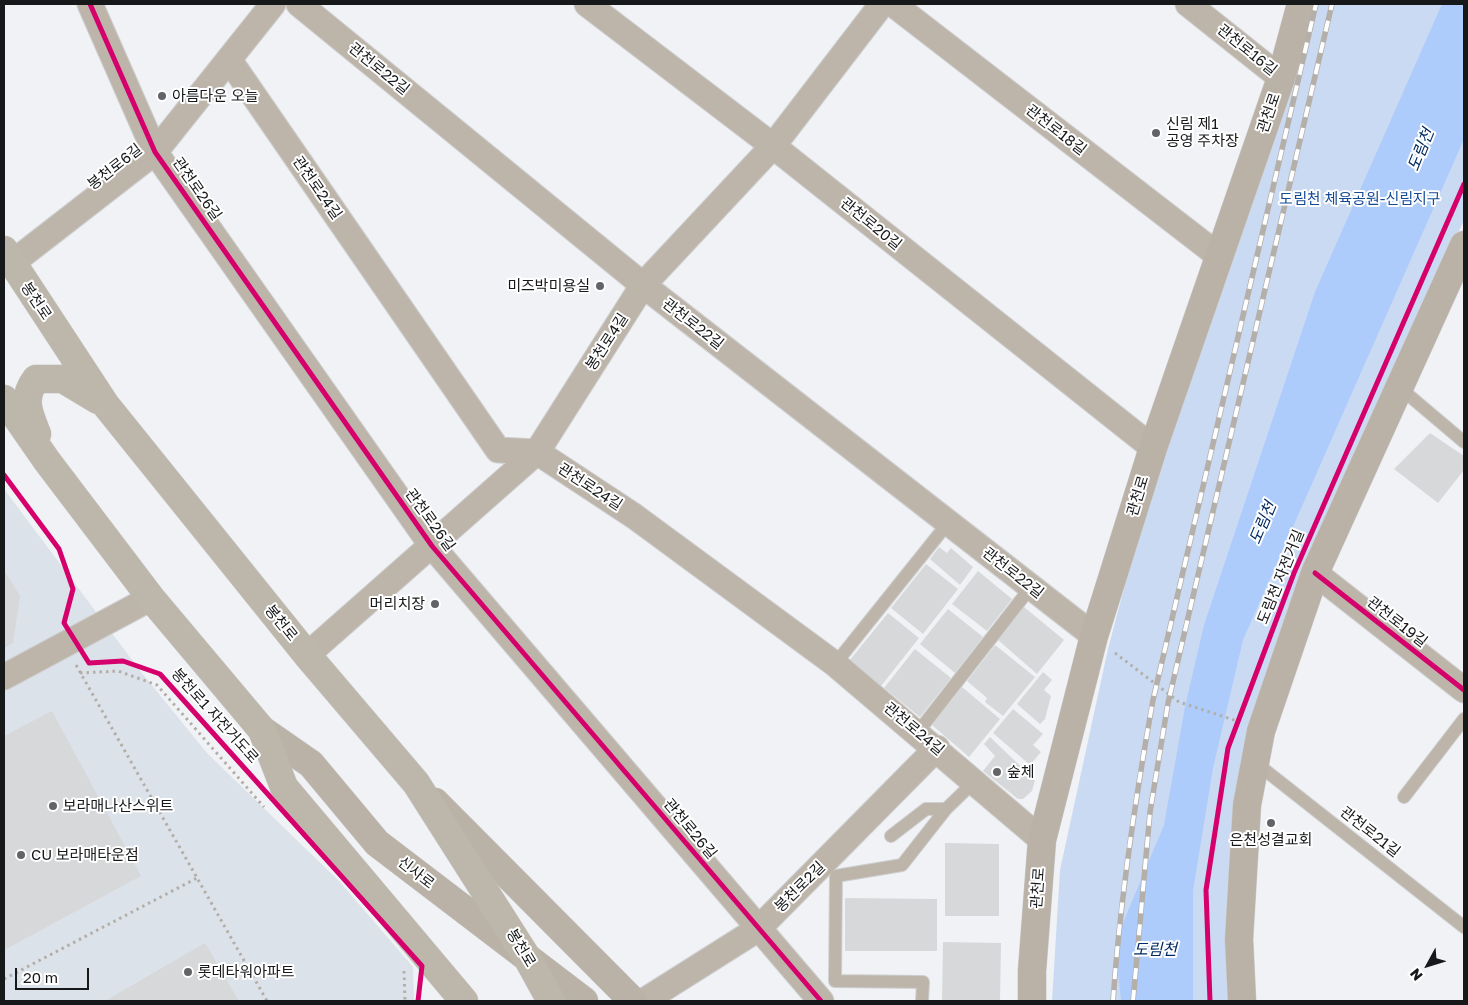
<!DOCTYPE html>
<meta charset="utf-8">
<style>
body{margin:0}
#map{position:relative;width:1468px;height:1005px;overflow:hidden;background:#f0f2f5;font-family:"Golos Text",sans-serif}
canvas{display:block}
.frame{position:absolute;inset:0;border:5px solid #17181a;pointer-events:none}
.north{position:absolute;left:1403px;top:940px;width:50px;height:50px;-webkit-text-stroke:4px #fff;paint-order:stroke;rotate:231deg;font-size:14px;font-weight:700;line-height:20px;text-align:center;color:#17181a}
.north::after{content:'';display:block;margin:auto;width:18px;height:22px;background:#17181a;clip-path:polygon(50% 0,100% 100%,50% 72%,0 100%)}
.scale{position:absolute;left:15px;top:968px;width:74px;height:22px;box-sizing:border-box;border:2px solid #17181a;border-top:0;padding-left:6px;font-size:15px;line-height:18px;white-space:nowrap;color:#17181a;-webkit-text-stroke:4px #fff;paint-order:stroke}
</style>
<div id="map">
<canvas width="1468" height="1005"></canvas>
<div class="frame"></div>
<div class="north">N</div>
<div class="scale">20 m</div>
</div>
<script>
const context = document.querySelector('canvas').getContext('2d');
context.lineJoin = 'round';
function fill(path, color) {
  context.fillStyle = color;
  context.fill(path, 'evenodd');
}
function trace(path, color, width, dash) {
  context.strokeStyle = color;
  context.lineWidth = width;
  context.lineCap = dash ? 'butt' : 'round';
  context.setLineDash(dash || []);
  context.stroke(path);
}
function label(font, color, halo, rows, align = 'center') {
  context.font = font + ' "Golos Text","Noto Sans KR",sans-serif';
  context.lineWidth = 4;
  context.setLineDash([]);
  context.textBaseline = 'middle';
  context.strokeStyle = halo;
  context.fillStyle = color;
  for (const [text, x, y, turn = 0] of rows) {
    context.save();
    context.translate(x, y);
    context.rotate((+turn || 0) * Math.PI / 180);
    context.textAlign = isNaN(turn) ? turn : align;
    if (halo) context.strokeText(text, 0, 0);
    context.fillText(text, 0, 0);
    context.restore();
  }
}
fill(new Path2D(`
 M4,489L141,672L207,753L340,882L413,967L414,1001H4Z`), '#dce2e9');
fill(new Path2D(`
 M1313,4H1464V220L1409,342L1260,711L1238,1001H1052L1060,870L1108,649L1158,460Z`), '#cadaf2');
fill(new Path2D(`
 M1442,4H1464V139L1243,640L1213,768L1193,891V1001H1121L1115,942L1164,825L1185,707L1204,625L1315,292Z`), '#adccfb');
fill(new Path2D(`
 M1430,433L1464,456V470L1438,503L1394,469Z
 M939,547L947,553L951,548L973,567L960,585L930,559Z
 M926,564L958,589L923,634L891,608Z
 M4,570L20,596L13,643L4,648Z
 M978,571L1012,599L987,631L952,604Z
 M1024,607L1064,640L1037,674L998,640Z
 M948,609L983,637L955,673L920,644Z
 M888,613L919,638L881,686L849,661Z
 M995,645L1035,677L1003,716L985,702L987,698L967,681Z
 M915,649L951,678L920,717L884,688Z
 M1043,672L1052,680L1044,690L1051,696L1045,719L1040,724L1017,704Z
 M962,687L1000,719L969,757L932,725Z
 M1013,709L1043,734L1033,745L1041,752L1030,765L993,733Z
 M52,711L141,876L4,950V736Z
 M990,737L1035,780L1032,791L1023,799H1018L983,771L995,756L984,744Z
 M945,843L999,844V916H945Z
 M845,898L937,899V951H845Z
 M943,942L1001,943L1000,1001H942Z
 M205,943L239,1001H105Z`), '#d7d8da');
const lane = new Path2D(`
 M1399,387L1464,442
 M835,664L948,523
 M918,732L1031,587
 M1256,763L1464,927
 M1404,797L1464,719
 M891,836L926,809H946
 M922,1001L923,982L835,981L836,876L902,865L946,809L975,781`);
const street = new Path2D(`
 M90,4L155,152L432,546L821,1001
 M299,4L643,285L1094,636
 M587,4L773,146L1153,448
 M893,4L1219,256
 M1188,4L1281,78
 M230,61L498,450L537,452L634,516L835,664L1042,840
 M12,263L155,152L273,4
 M1315,573L1464,690
 M307,655L537,452L643,285L773,146L882,4
 M4,677L151,598
 M644,1001L758,929L937,748`);
const secondary = new Path2D(`
 M262,730L311,764L377,843L584,1001
 M435,802L633,1001
 M1032,1001V971L1042,840L1094,636L1153,448L1281,78L1301,4
 M1242,1001L1239,939L1247,805L1261,731L1315,573L1464,245`);
const primary = new Path2D(`
 M4,250L105,404L307,655L416,783L528,959L551,1001
 M4,399L47,461L151,598L262,730L284,787L464,1001
 M37,434C29,413 21,399 36,379H63L98,400`);
trace(lane, '#cecfd1', 14);
trace(street, '#cecfd1', 27);
trace(secondary, '#cecfd1', 29);
trace(primary, '#cecfd1', 29);
trace(new Path2D(`
 M1115,653L1179,702L1237,721
 M76,665L267,1001
 M80,673L118,671L157,685L264,807
 M404,971L405,1001
 M4,979L197,878`), '#b3aea7', 3, [2.5, 4]);
trace(lane, '#bdb5aa', 12);
trace(street, '#bdb5aa', 25);
trace(secondary, '#bab2a7', 28);
trace(primary, '#bdb6aa', 28);
const rail = new Path2D(`
 M1113,1001C1120,900 1135,800 1153,700L1316,4
 M1133,1001L1150,812L1168,703L1332,4`);
trace(rail, '#b4afa9', 5.5);
trace(rail, '#fff', 4, [11]);
trace(new Path2D(`
 M90,4L155,152L432,546L821,1001
 M4,475L59,549L73,589L64,623L89,663L123,661L160,674L422,966L418,1001
 M1315,573L1464,690
 M1210,1001L1206,890L1228,748L1294,573L1464,184`), '#d6006c', 5);
for (const [x, y, r, color] of [
 [162,96,5,"#636467"],
 [1156,133,5,"#636467"],
 [600,286,5,"#636467"],
 [435,604,5,"#636467"],
 [997,772,5,"#636467"],
 [53,806,5,"#636467"],
 [1271,823,5,"#636467"],
 [21,855,5,"#636467"],
 [188,972,5,"#636467"]
]) {
  const dot = new Path2D();
  dot.arc(x, y, r, 0, 2 * Math.PI);
  context.fillStyle = color;
  context.fill(dot);
  trace(dot, '#fff', 2);
}
label('15px', '#17181a', '#fff', [
 ["관천로16길",1247,50,39],
 ["관천로22길",379,69,39],
 ["관천로",1269,113,-71],
 ["관천로18길",1056,130,38],
 ["봉천로6길",115,167,-38],
 ["관천로24길",317,188,55],
 ["관천로26길",197,189,55],
 ["관천로20길",871,224,39],
 ["봉천로",36,301,56],
 ["관천로22길",693,324,38],
 ["봉천로4길",607,342,-57],
 ["관천로24길",590,487,33],
 ["관천로",1138,496,-73],
 ["관천로26길",430,520,54],
 ["관천로22길",1013,573,38],
 ["도림천 자전거길",1281,577,-68],
 ["관천로19길",1397,622,38],
 ["봉천로",281,623,51],
 ["봉천로1 자전거도로",215,716,48],
 ["관천로24길",914,729,40],
 ["관천로26길",690,829,50],
 ["관천로21길",1370,832,38],
 ["신사로",416,873,38],
 ["봉천로2길",800,887,-45],
 ["관천로",1038,888,-86],
 ["봉천로",521,948,59]
]);
label('15px', '#17181a', '#fff', [
 ["아름다운 오늘",172,96],
 ["신림 제1",1166,124],
 ["공영 주차장",1166,141],
 ["미즈박미용실",590,286,"right"],
 ["머리치장",425,604,"right"],
 ["숲체",1007,772],
 ["보라매나산스위트",63,806],
 ["은천성결교회",1271,840,"center"],
 ["CU 보라매타운점",31,855],
 ["롯데타워아파트",198,972]
], 'left');
label('15px', '#154b95', '#fff', [
 ["도림천 체육공원-신림지구",1360,199]
]);
label('italic 16px', '#012a61', '#fff', [
 ["도림천",1421,150,-68],
 ["도림천",1263,523,-67],
 ["도림천",1155,950]
]);
</script>
